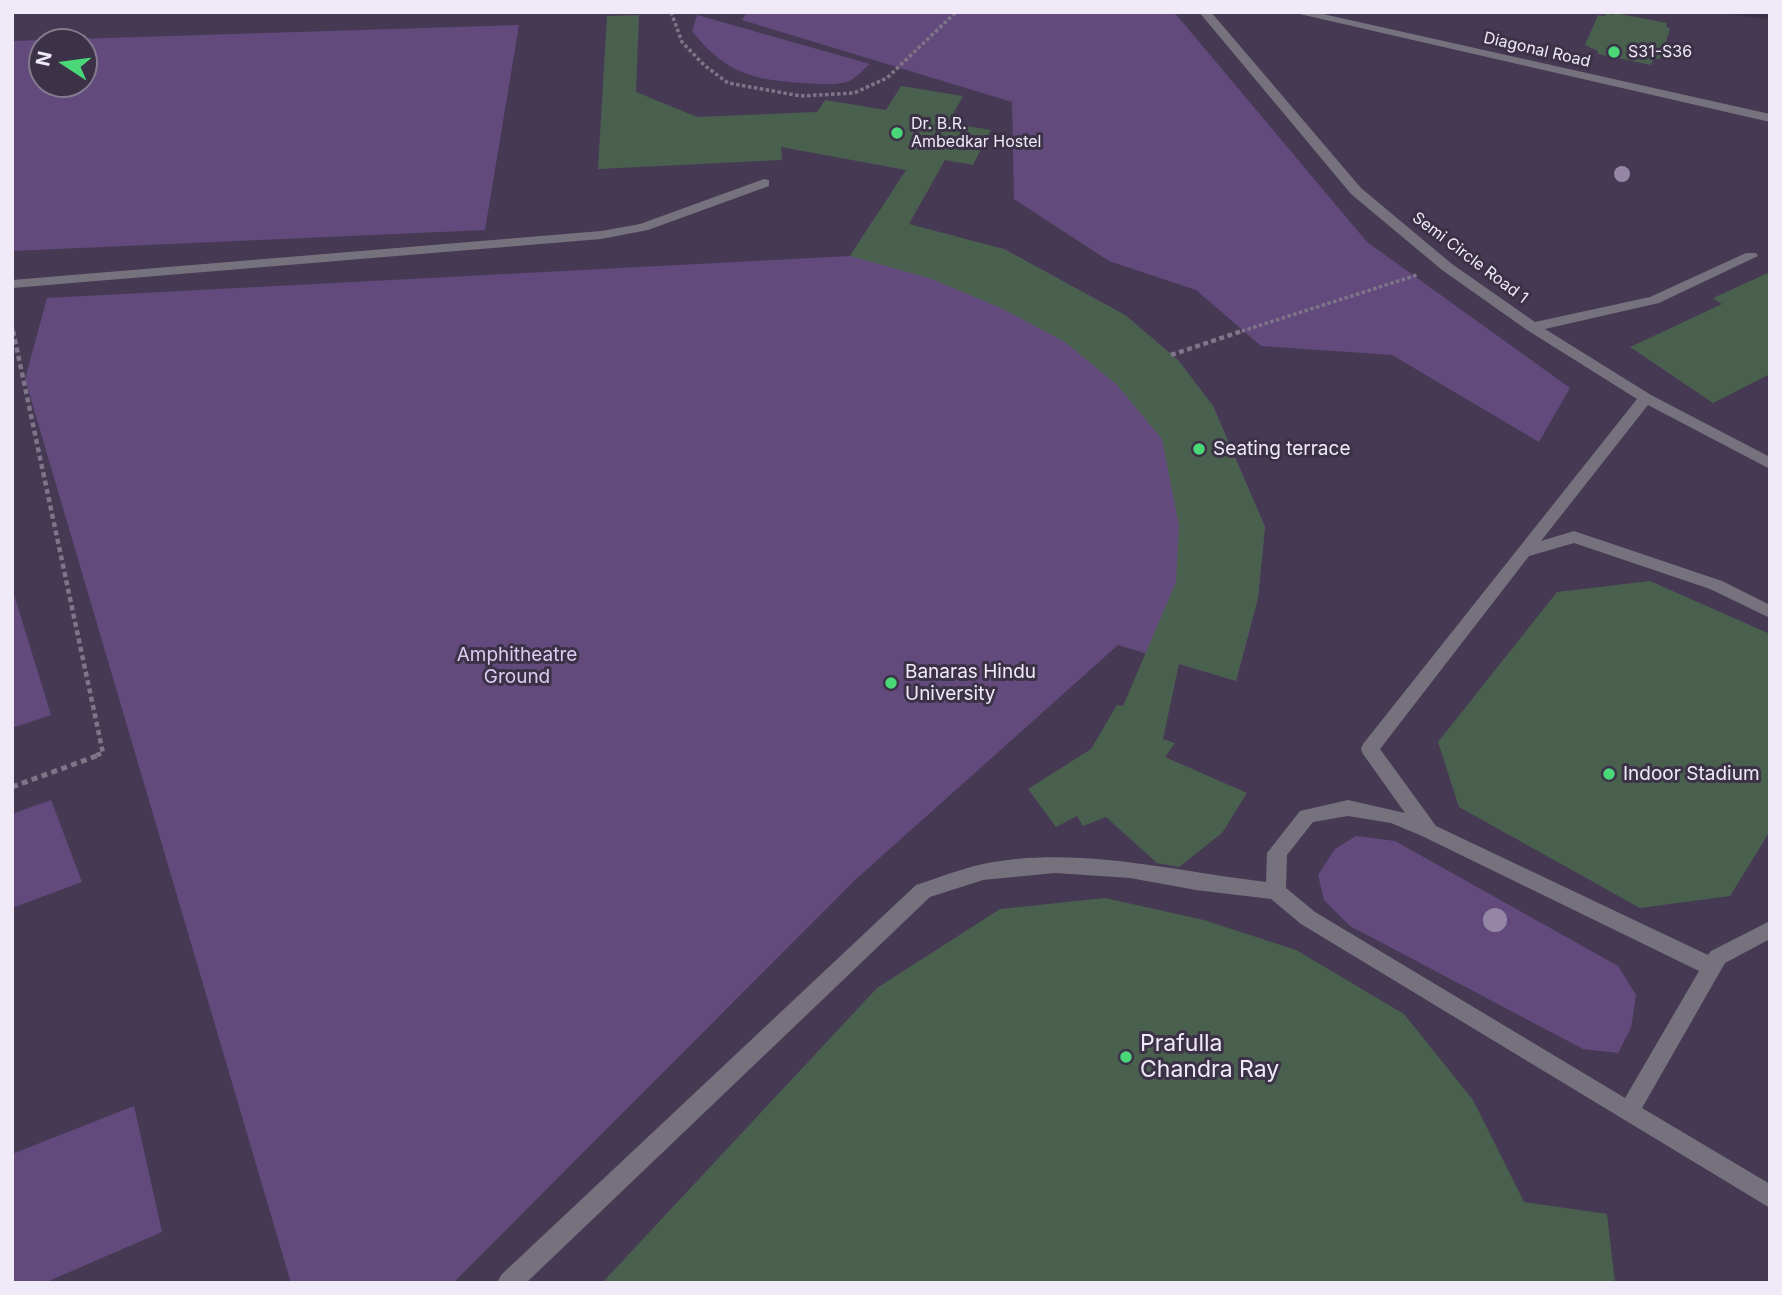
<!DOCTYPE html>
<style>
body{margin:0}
#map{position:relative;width:1782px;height:1295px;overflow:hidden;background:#3c3247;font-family:Inter,sans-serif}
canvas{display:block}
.frame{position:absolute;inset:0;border:14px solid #f0eaf8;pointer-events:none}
.north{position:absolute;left:28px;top:28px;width:70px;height:70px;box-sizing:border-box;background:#3c3247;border:2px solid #847c8e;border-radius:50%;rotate:283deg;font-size:19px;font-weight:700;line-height:28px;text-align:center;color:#f0eaf8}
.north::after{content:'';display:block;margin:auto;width:24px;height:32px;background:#49d778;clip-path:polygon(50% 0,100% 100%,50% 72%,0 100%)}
</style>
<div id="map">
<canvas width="1782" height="1295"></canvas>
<div class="frame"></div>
<div class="north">N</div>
</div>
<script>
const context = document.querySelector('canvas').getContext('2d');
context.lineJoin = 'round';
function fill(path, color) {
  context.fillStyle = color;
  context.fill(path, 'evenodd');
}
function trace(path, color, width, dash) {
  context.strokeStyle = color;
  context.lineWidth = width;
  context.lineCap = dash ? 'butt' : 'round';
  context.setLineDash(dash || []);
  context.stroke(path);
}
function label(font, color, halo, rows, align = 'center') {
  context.font = font + ' Inter,sans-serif';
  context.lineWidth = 6;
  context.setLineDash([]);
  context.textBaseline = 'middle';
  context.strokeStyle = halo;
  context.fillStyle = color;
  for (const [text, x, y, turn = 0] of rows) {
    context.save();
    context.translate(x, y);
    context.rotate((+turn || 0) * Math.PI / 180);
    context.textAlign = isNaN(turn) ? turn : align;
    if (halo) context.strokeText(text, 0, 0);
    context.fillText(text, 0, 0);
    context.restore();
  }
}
fill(new Path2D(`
 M12,12H1715L1770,20V1283H12ZM42,42H84V84H42Z`), '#463954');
fill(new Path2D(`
 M747,12H1174L1367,242L1570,388L1539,442L1392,355L1261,346L1196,290L1109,261L1014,199L1012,102L742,20Z
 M697,15L870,64C864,69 856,78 849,81C837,86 818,84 805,83C753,80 726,74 692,31Z
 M519,25L485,230L12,251V41ZM84,42V84H42V42Z
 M874,219L1004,249L1125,315L1178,360L1213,406L1265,527L1258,598L1236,681L1118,645L855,880L453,1283H291L25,379L47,298L850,256Z
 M12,588L51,715L12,728Z
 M51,800L82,882L12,908V814Z
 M1356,836L1395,841L1618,966L1636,995L1631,1028L1618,1053L1583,1049L1350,926L1324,900L1318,875L1335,849Z
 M134,1106L162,1232L44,1283H12V1154Z`), '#624b7c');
fill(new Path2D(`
 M1606,13L1614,15L1615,13L1667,23L1666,27L1670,28L1661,58L1653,60L1651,65L1598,54V51L1585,45L1598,15L1605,16Z
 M639,15L636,92L697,117L817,112L825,100L886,110L901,86L963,96L948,123L991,130L973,165L945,160L909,224L1004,249L1125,315L1178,360L1213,406L1265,527L1258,598L1236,681L1179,664L1163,739L1175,743L1165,757L1247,793L1222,833L1179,867L1157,863L1106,817L1083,826L1077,816L1056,827L1028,789L1091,749L1117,705L1123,706L1176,582L1179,526L1162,439L1117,385L1065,342L1001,308L929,278L850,256L906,170L781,147L782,160L598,169L607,16Z
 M1770,272V374L1713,403L1630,347L1722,304L1713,298Z
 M1650,581L1770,634V831L1730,896L1640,908L1459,807L1438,742L1557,592Z
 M1105,898L1204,920L1296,950L1404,1014L1473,1100L1524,1202L1607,1214L1615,1283H602L877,988L1000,909Z`), '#4a604e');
trace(new Path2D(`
 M671,12L682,42L704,65L728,83L801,96L854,93L887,78L956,12
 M12,326L14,333
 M1236,333L1417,275`), '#7e7688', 3.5, [3.5, 2.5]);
trace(new Path2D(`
 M13,331L103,753L94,756
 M1171,355L1242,331`), '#7e7688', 4.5, [5, 3.5]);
trace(new Path2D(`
 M12,787L99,755`), '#7e7688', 5, [6, 4.5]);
fill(new Path2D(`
 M1199,12H1211L1361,188L1452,264L1535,322L1650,297L1746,253H1756L1758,256L1659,303L1545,329L1651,395L1770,457V469L1648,405L1541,541L1574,531L1722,581L1770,605V618L1710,589L1574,543L1529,556L1380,749L1436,826L1708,955L1711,951L1770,921V939L1725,963L1642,1108L1770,1184V1208L1301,924L1271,899L1196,890L1130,878L1055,873L983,880L930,897L526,1283H497L501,1275L916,885C938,878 960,869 983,864C1076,845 1173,871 1266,882L1267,853L1300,811L1348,800L1405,813L1363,754L1361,749L1363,744L1637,399L1527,330L1442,270L1351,194ZM1348,816L1391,823L1422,836L1699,971L1625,1098L1315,912L1286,888L1287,855L1313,822Z
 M1291,12H1314L1770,114V122Z
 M764,179L769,180V186L648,230L601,239L12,288V280L601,231L640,224Z`), '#76727d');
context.fillStyle = '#9486a4';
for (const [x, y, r] of [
 [1622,174,8],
 [1495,920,12]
]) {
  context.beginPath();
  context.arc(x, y, r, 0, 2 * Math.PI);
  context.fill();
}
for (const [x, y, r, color] of [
 [1614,52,7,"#49d778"],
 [897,133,7,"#49d778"],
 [1199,449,7,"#49d778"],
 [891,683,7,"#49d778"],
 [1609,774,7,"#49d778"],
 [1126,1057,7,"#49d778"]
]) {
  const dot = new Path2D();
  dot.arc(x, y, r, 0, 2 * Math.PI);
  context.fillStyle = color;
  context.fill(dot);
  trace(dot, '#3c3247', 2.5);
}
label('16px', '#f0eaf8', '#3c3247', [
 ["Diagonal Road",1537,50,13],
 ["Semi Circle Road 1",1470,258,37]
]);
label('16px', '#f0eaf8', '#3c3247', [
 ["S31-S36",1628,52],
 ["Dr. B.R.",911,124],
 ["Ambedkar Hostel",911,142]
], 'left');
label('19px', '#f0eaf8', '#3c3247', [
 ["Seating terrace",1213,449],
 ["Banaras Hindu",905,672],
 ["University",905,694],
 ["Indoor Stadium",1623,774]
], 'left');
label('19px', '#dccbf1', '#3c3247', [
 ["Amphitheatre",517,655],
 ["Ground",517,677]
]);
label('23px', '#f0eaf8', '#3c3247', [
 ["Prafulla",1140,1044],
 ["Chandra Ray",1140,1070]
], 'left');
</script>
